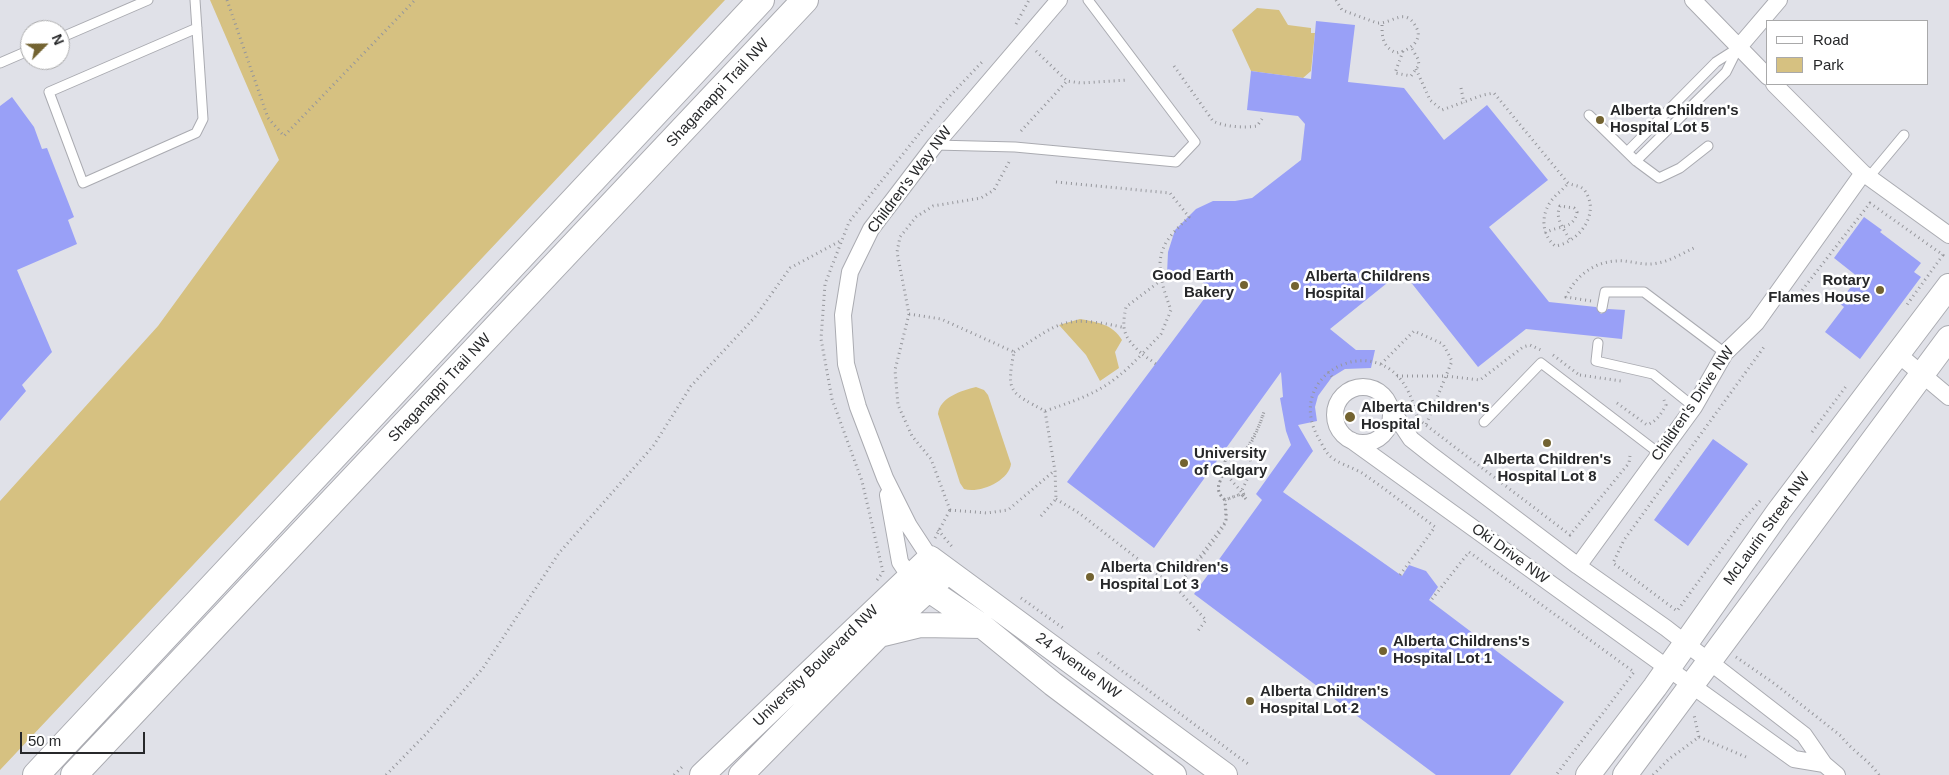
<!DOCTYPE html>
<style>
body{margin:0}
#map{position:relative;width:1949px;height:775px;overflow:hidden;background:#e0e1e8;font-family:Arial,sans-serif}
canvas{display:block}
.legend{position:absolute;left:1766px;top:20px;width:162px;height:65px;box-sizing:border-box;background:#fff;border:1px solid #a9a9aa;margin:0;padding:6px 9px;list-style:none;font-size:15px;color:#27282a}
.legend li{display:flex;align-items:center;gap:10px;height:25px}
.legend b{width:25px;border:1px solid #a9a9aa}
.north{position:absolute;left:20px;top:20px;width:50px;height:50px;box-sizing:border-box;background:#fff;border:1px solid #a9a9aa;border-radius:50%;rotate:67deg;font-size:14px;font-weight:700;line-height:20px;text-align:center;color:#27282a}
.north::after{content:'';display:block;margin:auto;width:18px;height:22px;background:#736331;clip-path:polygon(50% 0,100% 100%,50% 72%,0 100%)}
.scale{position:absolute;left:20px;top:732px;width:125px;height:22px;box-sizing:border-box;border:2px solid #27282a;border-top:0;padding-left:6px;font-size:15px;line-height:18px;white-space:nowrap;color:#27282a;-webkit-text-stroke:4px #fff;paint-order:stroke}
</style>
<div id="map">
<canvas width="1949" height="775"></canvas>
<ul class="legend">
<li><b style="height:6px;background:#fff"></b>Road</li>
<li><b style="height:14px;background:#d6c181"></b>Park</li>
</ul>
<div class="north">N</div>
<div class="scale">50 m</div>
</div>
<script>
const context = document.querySelector('canvas').getContext('2d');
context.lineJoin = 'round';
function fill(path, color) {
  context.fillStyle = color;
  context.fill(path, 'evenodd');
}
function trace(path, color, width, dash) {
  context.strokeStyle = color;
  context.lineWidth = width;
  context.lineCap = dash ? 'butt' : 'round';
  context.setLineDash(dash || []);
  context.stroke(path);
}
function label(font, color, halo, rows, align = 'center') {
  context.font = font + ' Arial,sans-serif';
  context.lineWidth = 5;
  context.setLineDash([]);
  context.textBaseline = 'middle';
  context.strokeStyle = halo;
  context.fillStyle = color;
  for (const [text, x, y, turn = 0] of rows) {
    context.save();
    context.translate(x, y);
    context.rotate((+turn || 0) * Math.PI / 180);
    context.textAlign = isNaN(turn) ? turn : align;
    if (halo) context.strokeText(text, 0, 0);
    context.fillText(text, 0, 0);
    context.restore();
  }
}
fill(new Path2D(`
 M210,0H725L0,770V501L158,326L279,160Z
 M1257,8L1279,10L1288,25L1311,28V33H1315L1311,71L1303,78L1251,71L1232,30Z
 M1080,319C1096,322 1113,324 1122,340L1115,352L1119,368L1100,381L1086,355L1059,325Z
 M976,387L984,390L988,395L1011,464C1009,481 979,494 964,489L960,483L938,414C940,397 961,391 976,387Z`), '#d6c181');
fill(new Path2D(`
 M1316,21L1355,25L1348,82L1404,88L1444,140L1487,105L1548,180L1489,227L1549,302L1596,307L1601,314L1608,309L1625,310L1622,339L1526,329L1478,367L1402,271L1330,329L1356,350H1375L1371,368L1345,369L1332,377L1318,396L1315,407L1317,421L1298,425L1313,451L1283,492L1402,576L1409,565L1426,571L1438,587L1429,600L1564,702L1510,775H1436L1194,594L1262,500L1256,494L1291,445L1286,431L1280,398L1283,397L1281,372L1154,548L1067,482L1210,291L1201,280L1197,270L1167,274L1168,252L1175,230L1196,209L1213,201H1235L1252,198L1301,160L1305,124L1298,116L1247,110L1251,71L1311,79Z
 M12,97L34,127L42,149L47,148L74,217L68,220L77,244L17,270L52,352L22,385L26,391L0,421V106Z
 M1864,217L1882,230L1880,232L1921,263L1914,272L1921,277L1860,359L1825,332L1844,307L1839,303L1858,277L1834,258Z
 M1713,439L1748,464L1688,546L1654,520Z`), '#99a0f7');
const lane = new Path2D(`
 M195,0L203,119L196,133L83,183L49,92L197,28
 M60,38L148,0
 M0,63L30,50
 M1589,115L1636,161L1659,178L1680,168L1708,146
 M935,145L1015,147L1176,162L1195,142L1088,0
 M1627,152L1716,62L1738,48
 M1636,161L1726,72L1738,48
 M1869,177L1904,135
 M1602,308L1605,292H1644L1725,353
 M1598,343L1596,361L1653,374L1694,407
 M1484,422L1541,363L1660,454`);
const street = new Path2D(`
 M1693,0L1768,77
 M1738,48L1779,0
 M1774,84L1863,173L1949,235
 M1899,355L1949,397
 M1335 415a28 28 0 1 1 56 0a28 28 0 1 1-56 0Z
 M1391,409L1411,439L1430,454L1578,566L1666,628L1804,735L1824,764L1837,775
 M1351,440L1794,759L1824,764
 M888,495L900,562L910,577
 M930,558L909,526L885,478L858,407L846,364L843,315L850,272L871,229L935,145L1059,0
 M1578,566L1694,407L1725,353L1756,323L1863,173`);
const secondary = new Path2D(`
 M910,577L982,626L1053,684L1174,775
 M883,634L920,625L982,626
 M702,775L930,558L1225,775
 M741,775L879,635L940,579
 M1588,775L1655,687L1779,511L1949,286
 M1625,775L1949,338`);
const primary = new Path2D(`
 M36,775L761,0
 M74,775L805,0`);
trace(lane, '#aaabb1', 11);
trace(street, '#aaabb1', 18);
trace(secondary, '#aaabb1', 26);
trace(primary, '#aaabb1', 28);
trace(new Path2D(`
 M227,0L268,118L284,136L415,0
 M1336,0L1342,10L1377,23C1394,24 1406,4 1418,31C1420,44 1407,51 1396,53C1382,46 1382,37 1382,23
 M1016,24L1029,0
 M1036,51L1067,81L1081,83L1128,80
 M1403,51L1395,73L1411,76L1419,65L1418,59L1411,47
 M1174,66L1213,121C1225,127 1244,128 1257,126L1262,119
 M1416,69L1430,100L1442,110L1483,95L1494,93L1568,183C1574,186 1581,185 1585,191C1601,214 1578,243 1555,246C1541,234 1541,215 1551,201C1556,194 1563,190 1568,183
 M1461,88L1464,103
 M1021,131L1067,81
 M1056,182L1170,193L1189,217C1182,224 1173,232 1167,241C1153,263 1163,288 1171,310L1161,334L1142,354C1124,337 1121,331 1126,307L1160,281
 M1545,233C1558,225 1574,230 1577,212L1574,208L1560,206C1554,219 1565,230 1571,242
 M1796,298L1870,203L1943,255L1906,306
 M1591,301L1566,297C1576,274 1598,259 1624,261C1635,262 1646,266 1658,263C1670,261 1683,253 1694,248
 M909,314L941,319L1014,352C1006,393 1010,392 1045,411L1055,471L1056,499L1041,516
 M1014,352C1062,321 1064,315 1122,327
 M1553,355L1578,374
 M1381,364L1414,331L1443,344L1452,361L1426,425
 M1328,372L1332,377
 M1580,375L1621,381
 M1397,376H1446L1480,380L1523,347L1530,345L1543,351
 M1617,403L1647,425C1657,421 1661,414 1666,405L1664,400
 M1045,411C1089,396 1108,390 1142,354L1156,364
 M1812,432L1847,385
 M1056,499L1079,513L1179,591L1206,620L1197,632
 M1760,501L1743,520L1677,611L1613,563L1624,540L1764,347
 M950,510L931,459L912,436L898,405L895,370L909,314L897,252L900,237L916,217L933,206L981,198L994,190L1009,162
 M950,510L987,513L1008,510L1054,471
 M938,530L954,549
 M935,538L950,510
 M1400,575L1435,527C1411,509 1387,490 1362,473C1352,467 1336,463 1329,455C1325,451 1322,444 1319,439C1281,374 1378,326 1409,393C1413,401 1415,410 1418,419L1570,535L1629,463L1630,456
 M877,580L883,572L862,481L832,399L821,339L825,284L849,222L945,101L982,62
 M1179,591C1187,572 1224,532 1226,520C1227,514 1225,506 1225,500L1241,494L1246,499L1242,490C1249,475 1256,466 1246,450C1253,437 1260,426 1264,412C1259,425 1254,443 1243,452C1238,456 1231,458 1225,461C1224,480 1237,482 1246,499L1241,494L1225,500C1214,490 1219,484 1224,472C1219,484 1214,490 1225,500L1226,521L1184,578L1179,591
 M1021,598L1063,628
 M1432,599L1469,552L1634,672L1556,775
 M1098,653L1248,764
 M1736,657L1775,684L1841,736C1852,751 1868,759 1879,775
 M1699,737L1746,757
 M386,775L426,734L483,668L559,553L654,445L691,386L755,317L790,268L842,240
 M674,775L683,766
 M1653,775L1669,759L1699,737L1694,715`), '#95969b', 3, [1, 4]);
trace(lane, '#fff', 9);
trace(street, '#fff', 16);
trace(secondary, '#fff', 24);
trace(primary, '#fff', 26);
for (const [x, y, r, color] of [
 [1600,120,5,"#736331"],
 [1244,285,5,"#736331"],
 [1295,286,5,"#736331"],
 [1880,290,5,"#736331"],
 [1350,417,6,"#736331"],
 [1547,443,5,"#736331"],
 [1184,463,5,"#736331"],
 [1090,577,5,"#736331"],
 [1383,651,5,"#736331"],
 [1250,701,5,"#736331"]
]) {
  const dot = new Path2D();
  dot.arc(x, y, r, 0, 2 * Math.PI);
  context.fillStyle = color;
  context.fill(dot);
  trace(dot, '#fff', 2);
}
label('15px', '#27282a', '#fff', [
 ["Shaganappi Trail NW",718,93,-47],
 ["Children's Way NW",910,180,-53],
 ["Shaganappi Trail NW",440,388,-47],
 ["Children's Drive NW",1693,404,-56],
 ["McLaurin Street NW",1767,529,-54],
 ["Oki Drive NW",1510,554,36],
 ["University Boulevard NW",816,666,-44],
 ["24 Avenue NW",1078,666,36]
]);
label('bold 15px', '#27282a', '#fff', [
 ["Alberta Children's",1610,111],
 ["Hospital Lot 5",1610,128],
 ["Good Earth",1234,276,"right"],
 ["Bakery",1234,293,"right"],
 ["Alberta Childrens",1305,277],
 ["Hospital",1305,294],
 ["Rotary",1870,281,"right"],
 ["Flames House",1870,298,"right"],
 ["Alberta Children's",1361,408],
 ["Hospital",1361,425],
 ["University",1194,454],
 ["of Calgary",1194,471],
 ["Alberta Children's",1547,460,"center"],
 ["Hospital Lot 8",1547,477,"center"],
 ["Alberta Children's",1100,568],
 ["Hospital Lot 3",1100,585],
 ["Alberta Childrens's",1393,642],
 ["Hospital Lot 1",1393,659],
 ["Alberta Children's",1260,692],
 ["Hospital Lot 2",1260,709]
], 'left');
</script>
